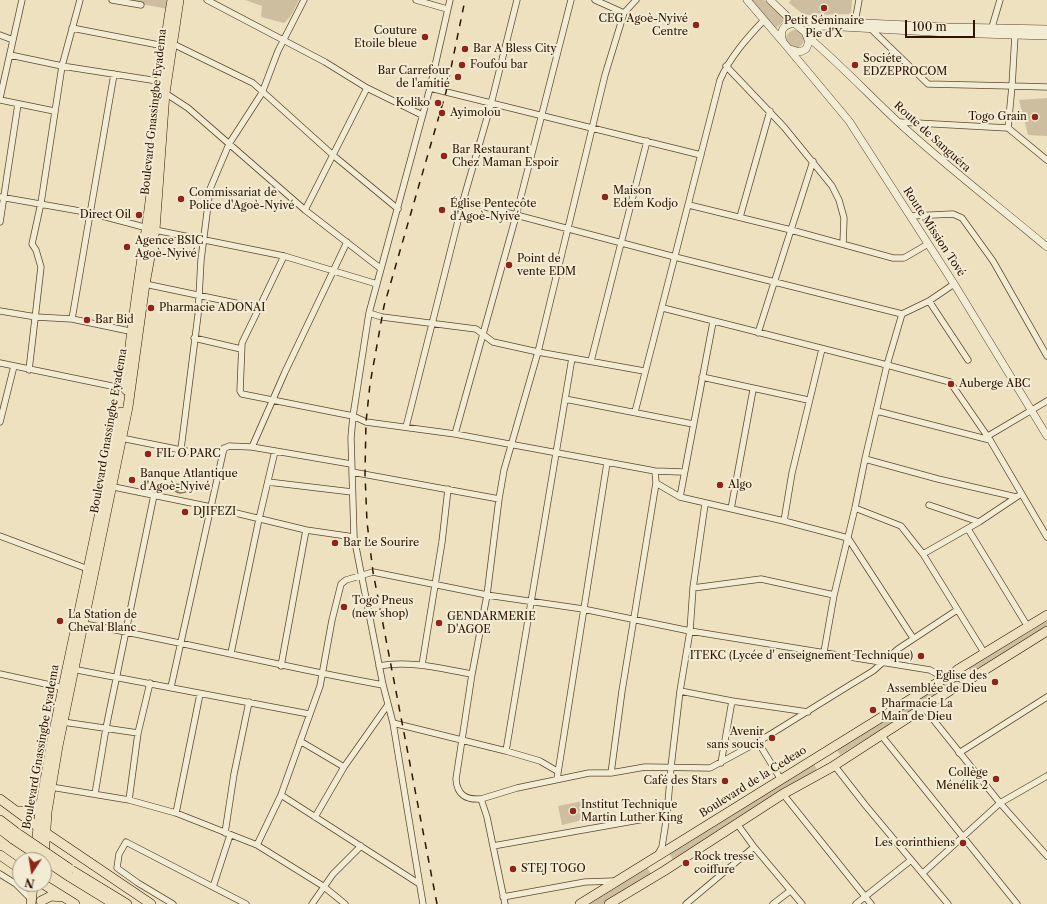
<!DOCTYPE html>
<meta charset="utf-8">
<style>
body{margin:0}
#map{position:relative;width:1047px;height:904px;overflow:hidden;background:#ede1bf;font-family:"Libre Caslon Text",serif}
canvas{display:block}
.north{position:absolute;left:12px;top:852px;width:40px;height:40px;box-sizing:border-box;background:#f3ecd5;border:1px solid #a59680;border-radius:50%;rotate:192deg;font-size:11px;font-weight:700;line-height:16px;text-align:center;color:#2f1500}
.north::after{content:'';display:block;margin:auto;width:14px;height:18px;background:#8f2418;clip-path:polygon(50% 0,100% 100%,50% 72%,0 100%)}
.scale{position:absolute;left:905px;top:20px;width:70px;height:18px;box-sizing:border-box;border:2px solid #2f1500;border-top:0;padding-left:5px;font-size:12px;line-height:14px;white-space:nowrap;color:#2f1500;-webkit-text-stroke:3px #f3ecd5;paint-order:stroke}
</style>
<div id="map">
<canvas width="1047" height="904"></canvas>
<div class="north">N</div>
<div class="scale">100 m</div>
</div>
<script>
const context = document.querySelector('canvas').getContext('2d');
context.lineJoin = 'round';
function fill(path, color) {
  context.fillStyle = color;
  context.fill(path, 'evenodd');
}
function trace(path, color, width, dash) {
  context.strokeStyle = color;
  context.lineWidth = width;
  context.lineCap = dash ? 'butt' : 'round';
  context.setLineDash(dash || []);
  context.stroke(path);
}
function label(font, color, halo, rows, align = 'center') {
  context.font = font + ' "Libre Caslon Text",serif';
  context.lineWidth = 4;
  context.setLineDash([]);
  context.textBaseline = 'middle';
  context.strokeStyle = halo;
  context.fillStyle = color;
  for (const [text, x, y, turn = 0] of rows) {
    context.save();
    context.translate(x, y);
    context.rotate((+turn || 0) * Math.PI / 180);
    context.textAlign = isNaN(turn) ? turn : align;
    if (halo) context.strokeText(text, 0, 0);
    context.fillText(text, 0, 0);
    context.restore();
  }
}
fill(new Path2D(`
 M119,0H167L168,9Z
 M245,0H299L290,17L284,23L261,17L262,6Z
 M751,0H764L786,20L776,28Z
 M791,0H852L851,14L804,15L789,3Z
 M786 39a9 9 0 1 1 18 0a9 9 0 1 1-18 0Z
 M1047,98V136L1028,135L1019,100Z
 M1047,619V627L972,674L969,668Z
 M947,681L951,687L840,755L837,750Z
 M814,764L817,770L673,860L669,853Z
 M583,801L587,819L562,825L558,806Z
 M647,867L651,874L603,904H588Z`), '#cdbe9f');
const water = new Path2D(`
 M176,484L190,485L191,489C186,493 177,496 173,489Z`);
fill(water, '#ac9c7e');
trace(water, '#7a664c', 1);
const minor = new Path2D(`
 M112,0L141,5
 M207,0L325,62L367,88L422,115
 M416,0L447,9
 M624,13L636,0
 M855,22L859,0
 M992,27L1000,0
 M72,28L164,46
 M871,29L928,84L1012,86L1008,128
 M0,35L13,40
 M1015,35L1012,86L1047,87
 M171,43L253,83L334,156L398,209
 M10,55L62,66L164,82
 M726,66L784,127L832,186L839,200L844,218L843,244
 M430,88L701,155
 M165,93L188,108L305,210L380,268
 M0,98L22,0
 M0,100L54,111
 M898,122L1008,128L1047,160
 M0,197L91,213L155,230L284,256L377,284
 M463,201L675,257L902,314L929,301L954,284
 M689,205L791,230L893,258H904L928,244
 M305,210L367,88
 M910,216L953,214L962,218L993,261L1047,356
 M740,217L770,111
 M0,222L18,104
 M145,284L259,308L284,256
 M929,301L968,360
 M259,308L242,343L240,391L242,394L353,416L366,422L455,434L655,471L683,472
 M663,308L887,365L950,382L990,440L1047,537
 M0,311L36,317L72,319L134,332
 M369,313L382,317L476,329L493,342L538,352L644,371
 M72,319L114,74
 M758,333L813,161
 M194,338L241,349
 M591,361L647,141
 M0,363L126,389
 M29,370L41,267L36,250L32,244L41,203L62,66L80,0
 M702,377L808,400
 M565,399L693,424
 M877,411L990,440
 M635,412L720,80C730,57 747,38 764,20
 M0,422L14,366
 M406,427L463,201L491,104L517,0
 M455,434L516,216L571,0
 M988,436L1047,401
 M121,438L206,455L216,453L229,446L252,447L351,464
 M252,447L285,372L347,242
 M181,449L198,315L201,260L210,189L229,144L262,93L278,51L304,0
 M865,459L938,479L1016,497
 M655,471L656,483L680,497L784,521L848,538L913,638
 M352,472L499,499
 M268,482L352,492
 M109,486L211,507L306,530L354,537
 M680,497L713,322
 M929,505L979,522
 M855,508L901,526L923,554L985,654
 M731,509L753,390
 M784,521L792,473L822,349
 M968,529L1028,627
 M0,536L88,569
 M923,554L979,522L1018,496
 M693,588L761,579L834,595
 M84,624C184,642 282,667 383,685
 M824,652L834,595L855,508L865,459L887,365L902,314
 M231,653L259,519L275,451
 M422,665L442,542L448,489
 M281,666L306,530
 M379,666C410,660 442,669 472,674
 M72,669L309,714
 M0,674L64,688
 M171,687L224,448
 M680,691L732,701L808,712
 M924,708L1000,803L1047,856
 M63,722L138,733
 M393,723L506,751L540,761L557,771
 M881,735L1017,904
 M300,741L344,767
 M758,742L780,778
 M506,751L572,358
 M959,753L1047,697
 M721,763L732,701
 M834,765L866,806L948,904
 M611,773L622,691L656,483
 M557,779L607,463
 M51,787L129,800L176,813L257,845L323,886L345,904
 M95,794L106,728L154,495
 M783,794L871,904
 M281,795L418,883
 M481,799L517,788L589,773H611L645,767L710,768L758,742L850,685L873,671L898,649L957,610
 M129,800L138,733L150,683
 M176,813L200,694
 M315,817L344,767L387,706
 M738,825L754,847L802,904
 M225,833L234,774L249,702
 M257,845L281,795L320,686L332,620L341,584L346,580L373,572L487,595L583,609L690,631L930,670L944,678
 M493,846L667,815
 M658,854L662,847L667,815L671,767L680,691L690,631L693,588L705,504
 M923,873L1000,803L1047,776
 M0,874L16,884L32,900
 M213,887L230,835
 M503,897L585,882L614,881
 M173,904L138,883L117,868L119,854L126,842L246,904
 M312,904L333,874L361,846
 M423,904L393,723L383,685L354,537L351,438L353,416L369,313L430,88L450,0
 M505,904L487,817L481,799C466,800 457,795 456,779L472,674L487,595L499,499L504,470L538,352L605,75L624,13L595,0
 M686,904L754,847
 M773,904L790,891
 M856,904L911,860`);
const tertiary = new Path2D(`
 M747,0L782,41
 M770,0L794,23
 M794,23L825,21L948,27L1047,29
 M808,37C840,64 868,94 898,122C946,166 997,205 1047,247
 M808,37L809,30L815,27L824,26L948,33L1047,36
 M790,49L800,52L806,49L809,42L805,32L794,23C783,25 779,31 783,42L849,121L956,287L1047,436`);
const primary = new Path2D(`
 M957,670L1047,615
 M967,681L1047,631
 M0,820L17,833
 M0,829L13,839
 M73,871L127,904
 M70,877L114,904
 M580,904L953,673
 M609,904L664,871L783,794L832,767L957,686`);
const trunk = new Path2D(`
 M126,390C130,324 143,259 151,194C159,129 160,64 172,0
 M0,799L46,833L151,904
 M17,811H32L41,804
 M0,855L20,869
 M44,859L47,812L58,746L128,407L145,284L155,230L165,93L179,0
 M34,860L41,804L51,745L121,412
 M43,884L75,904
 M41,901L51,896L63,897
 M31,904L33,884`);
trace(minor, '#5e4830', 7);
trace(tertiary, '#5e4830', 8);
trace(primary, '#2f1500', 10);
trace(trunk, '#2f1500', 10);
trace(minor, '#f3ecd5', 5.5);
trace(tertiary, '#f3ecd5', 7);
trace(primary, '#ede1bf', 9);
trace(trunk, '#ede1bf', 9);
trace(new Path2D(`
 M437,904L373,572L367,522L365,474L366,422L370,384L384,306L446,92L465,0`), '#2f1500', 1.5, [7, 7]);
const primaryBridge = new Path2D(`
 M17,833L70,869
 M13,839L70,877`);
trace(primaryBridge, '#2f1500', 10, []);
trace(primaryBridge, '#ede1bf', 9);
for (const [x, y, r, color] of [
 [824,8,4,"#8f2418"],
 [696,25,4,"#8f2418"],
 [425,37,4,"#8f2418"],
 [465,49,4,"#8f2418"],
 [462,65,4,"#8f2418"],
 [855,65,4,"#8f2418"],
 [458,77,4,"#8f2418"],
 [438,103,4,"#8f2418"],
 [442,113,4,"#8f2418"],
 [1035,117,4,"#8f2418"],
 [444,156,4,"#8f2418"],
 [605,197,4,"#8f2418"],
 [181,199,4,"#8f2418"],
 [442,210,4,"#8f2418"],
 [139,215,4,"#8f2418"],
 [127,247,4,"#8f2418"],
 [509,265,4,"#8f2418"],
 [151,308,4,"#8f2418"],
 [87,320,4,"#8f2418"],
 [951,384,4,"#8f2418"],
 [148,454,4,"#8f2418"],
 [132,480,4,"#8f2418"],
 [720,485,4,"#8f2418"],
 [185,512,4,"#8f2418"],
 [335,543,4,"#8f2418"],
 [344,607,4,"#8f2418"],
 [60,621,4,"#8f2418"],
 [439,623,4,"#8f2418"],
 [921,656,4,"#8f2418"],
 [995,682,4,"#8f2418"],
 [873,710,4,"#8f2418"],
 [772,738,4,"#8f2418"],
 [996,779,4,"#8f2418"],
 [725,781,4,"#8f2418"],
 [573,811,4,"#8f2418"],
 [963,843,4,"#8f2418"],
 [686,863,4,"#8f2418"],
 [513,869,4,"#8f2418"]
]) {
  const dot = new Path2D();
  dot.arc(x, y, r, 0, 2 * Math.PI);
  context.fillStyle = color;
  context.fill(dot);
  trace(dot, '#f3ecd5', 1.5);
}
label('11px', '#2f1500', '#f3ecd5', [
 ["CEG Agoè-Nyivé",688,19,"right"],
 ["Centre",688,32,"right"],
 ["Petit Séminaire",824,21,"center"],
 ["Pie d'X",824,34,"center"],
 ["Couture",417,31,"right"],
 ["Etoile bleue",417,44,"right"],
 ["Bar A Bless City",473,49],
 ["Sociéte",863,59],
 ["EDZEPROCOM",863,72],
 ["Foufou bar",470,65],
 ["Bar Carrefour",450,71,"right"],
 ["de l'amitié",450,84,"right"],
 ["Koliko",430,103,"right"],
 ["Ayimolou",450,113],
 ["Togo Grain",1027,117,"right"],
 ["Bar Restaurant",452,150],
 ["Chez Maman Espoir",452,163],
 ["Maison",613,191],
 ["Edem Kodjo",613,204],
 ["Commissariat de",189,193],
 ["Police d'Agoè-Nyivé",189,206],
 ["Église Pentecôte",450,204],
 ["d'Agoè-Nyivé",450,217],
 ["Direct Oil",131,215,"right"],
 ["Agence BSIC",135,241],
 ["Agoè-Nyivé",135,254],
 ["Point de",517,259],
 ["vente EDM",517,272],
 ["Pharmacie ADONAI",159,308],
 ["Bar Bid",95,320],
 ["Auberge ABC",959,384],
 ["FIL O PARC",156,454],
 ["Banque Atlantique",140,474],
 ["d'Agoè-Nyivé",140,487],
 ["Algo",728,485],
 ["DJIFEZI",193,512],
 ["Bar Le Sourire",343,543],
 ["Togo Pneus",352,601],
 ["(new shop)",352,614],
 ["La Station de",68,615],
 ["Cheval Blanc",68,628],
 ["GENDARMERIE",447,617],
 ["D'AGOE",447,630],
 ["ITEKC (Lycée d' enseignement Technique)",913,656,"right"],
 ["Eglise des",987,676,"right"],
 ["Assemblée de Dieu",987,689,"right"],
 ["Pharmacie La",881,704],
 ["Main de Dieu",881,717],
 ["Avenir",764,732,"right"],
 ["sans soucis",764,745,"right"],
 ["Collège",988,773,"right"],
 ["Ménélik 2",988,786,"right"],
 ["Café des Stars",717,781,"right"],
 ["Institut Technique",581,805],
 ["Martin Luther King",581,818],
 ["Les corinthiens",955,843,"right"],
 ["Rock tresse",694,857],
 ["coiffure",694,870],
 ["STEJ TOGO",521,869]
], 'left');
label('11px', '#2f1500', '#f3ecd5', [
 ["Boulevard Gnassingbe Eyadema",154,112,-84],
 ["Route de Sanguéra",932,137,42],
 ["Route Mission Tové",934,232,57],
 ["Boulevard Gnassingbe Eyadema",109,431,-80],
 ["Boulevard Gnassingbe Eyadema",41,747,-80],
 ["Boulevard de la Cedeao",753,782,-32]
]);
</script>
